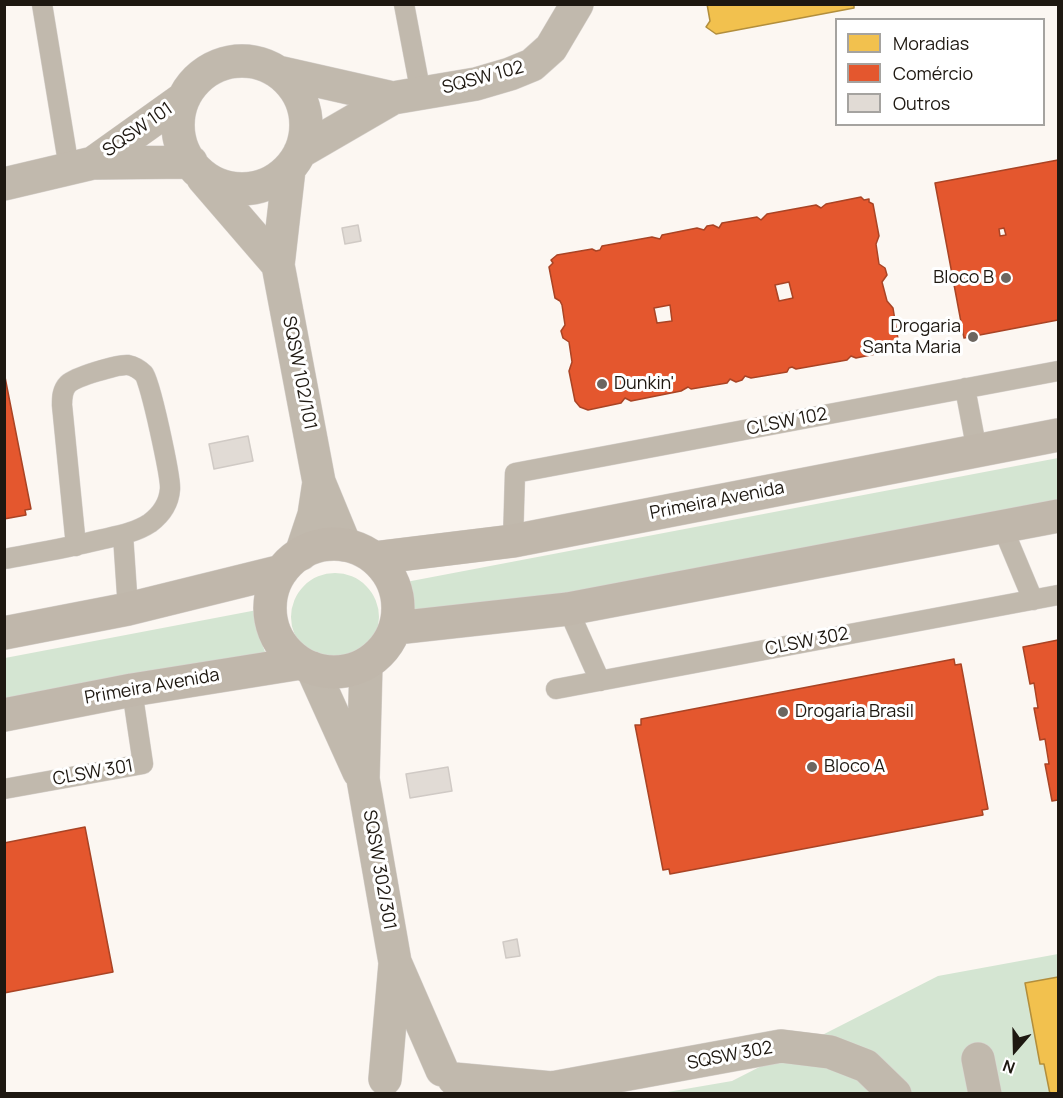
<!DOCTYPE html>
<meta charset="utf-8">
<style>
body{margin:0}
#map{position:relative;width:1063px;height:1098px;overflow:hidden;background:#fcf7f2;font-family:Manrope,sans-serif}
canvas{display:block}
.frame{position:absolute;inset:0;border:6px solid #1e1811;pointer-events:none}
.legend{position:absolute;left:835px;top:18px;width:210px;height:108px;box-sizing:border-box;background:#fff;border:2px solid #a5a3a0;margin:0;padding:8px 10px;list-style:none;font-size:18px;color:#1e1811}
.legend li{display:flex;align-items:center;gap:12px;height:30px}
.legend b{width:30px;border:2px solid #a5a3a0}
.north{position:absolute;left:985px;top:1020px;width:60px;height:60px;-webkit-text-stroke:4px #fff;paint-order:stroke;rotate:200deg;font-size:16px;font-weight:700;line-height:24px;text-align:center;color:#1e1811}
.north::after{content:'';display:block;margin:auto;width:21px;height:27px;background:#1e1811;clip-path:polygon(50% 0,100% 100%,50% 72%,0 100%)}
</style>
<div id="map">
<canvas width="1063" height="1098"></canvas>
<div class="frame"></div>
<ul class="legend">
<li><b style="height:16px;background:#f2c14e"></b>Moradias</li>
<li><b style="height:16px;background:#e4572e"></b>Comércio</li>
<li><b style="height:16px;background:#e1dbd5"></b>Outros</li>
</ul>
<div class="north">N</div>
</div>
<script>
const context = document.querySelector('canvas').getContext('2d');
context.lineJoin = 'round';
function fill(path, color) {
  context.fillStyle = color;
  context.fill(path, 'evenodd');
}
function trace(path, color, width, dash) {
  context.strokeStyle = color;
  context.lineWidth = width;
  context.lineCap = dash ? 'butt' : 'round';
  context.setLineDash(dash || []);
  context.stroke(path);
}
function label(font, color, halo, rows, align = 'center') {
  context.font = font + ' Manrope,sans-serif';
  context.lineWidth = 6;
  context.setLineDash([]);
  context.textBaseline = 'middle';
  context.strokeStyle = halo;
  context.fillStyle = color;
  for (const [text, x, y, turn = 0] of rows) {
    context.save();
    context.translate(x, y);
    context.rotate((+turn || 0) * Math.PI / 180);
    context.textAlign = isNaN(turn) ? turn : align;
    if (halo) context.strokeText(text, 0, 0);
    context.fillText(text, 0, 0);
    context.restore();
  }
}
fill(new Path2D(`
 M1058,458V502L552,598L413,611L412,596L406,582Z
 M291 617a44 44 0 1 1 88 0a44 44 0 1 1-88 0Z
 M257,610L258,631L265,652L5,701V658Z
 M1058,954V1093L656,1094L732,1081L938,976Z`), '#d4e5d2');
const homes = new Path2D(`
 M707,4H854V8L716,34L706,27L710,21Z
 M1058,977V1094H1050L1044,1064H1040L1025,983Z`);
fill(homes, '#f2c14e');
trace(homes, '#b28e3c', 1.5);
const shops = new Path2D(`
 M1058,160V320L964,338L935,183ZM1004,228L1006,235L1000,236L999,229Z
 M861,197L864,200L869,199V202L873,204L879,236L876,244L879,264L885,268L887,275L882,282L887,301L893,308L898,339L897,347H893L890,351L856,358L851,356L847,360L796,369L792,367L789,368L787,372L751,378L745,376L742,380L736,382L730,379L727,383L691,389L688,387L681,391L631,401L625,398L621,403L588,410L580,407L575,401L569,371L572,362L569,342L563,338L561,331L565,325L562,305L560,301L555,298L549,267L553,263L551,260L557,255L592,249L596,251L600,250L602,246L652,237L660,239L662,235L697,228L704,230L707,226L713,225L719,228L722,223L757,217L761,220L767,214L816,205L821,208L826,204ZM789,282L793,298L779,301L775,285ZM670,305L672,321L657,323L654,308Z
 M4,372L31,509L25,510L26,515L4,519Z
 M1058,640V800L1052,801L1045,764H1049L1045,739L1040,740L1034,708H1038L1034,683L1030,684L1023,647Z
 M954,659L955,665L961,664L988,809L982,810L983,815L670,874L669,869L663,870L635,725H641V719Z
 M85,827L113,972L4,993V843Z`);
fill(shops, '#e4572e');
trace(shops, '#a94425', 1.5);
const building = new Path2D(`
 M358,225L361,241L345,244L342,228Z
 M248,436L253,461L214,469L209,444Z
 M448,767L452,791L410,798L406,774Z
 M517,939L520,956L506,958L503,942Z`);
fill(building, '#e1dbd5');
trace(building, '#d0cac5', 1.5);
const lane = new Path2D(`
 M42,4L69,168
 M404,4L421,94
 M965,388L977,451
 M1002,526L1033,600
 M123,535L128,609
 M513,541L515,473L1058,371
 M4,559C36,553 67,548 99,540C116,536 135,533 150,523C162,514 169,503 170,489C171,478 150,380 144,374C140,370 133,366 128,365C118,364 75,377 68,384C62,390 62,398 62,405L76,546
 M568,609L600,681
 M556,689L1058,595
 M4,789L143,764L132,690`);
const street = new Path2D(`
 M178 125a64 64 0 1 1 128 0a64 64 0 1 1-128 0Z
 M278,72L393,98
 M300,152L393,98L476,84L510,74L532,65L551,48L577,4
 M93,163L184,98
 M289,169L278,265L319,482L345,545
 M203,178L278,265
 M4,184L93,163L191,162
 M301,554L314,515L319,482
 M366,664L363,779L395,962L442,1070
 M312,668L359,772
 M978,1059L985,1094
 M385,1079L395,964
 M454,1079L552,1088L781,1046L830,1052L866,1066L895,1094`);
const secondary = new Path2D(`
 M270 608a64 64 0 1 1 128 0a64 64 0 1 1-128 0Z
 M374,558L513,541L1058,435
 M396,628L568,609L1058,516
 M4,633L128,609L282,571
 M4,715L132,690L301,663`);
trace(lane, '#d8d3cf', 21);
trace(street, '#d8d3cf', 34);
trace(secondary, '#d8d3cf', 34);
trace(lane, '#c1b9ad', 20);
trace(street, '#c1b9ad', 33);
trace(secondary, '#c0b7ab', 33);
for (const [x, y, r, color] of [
 [1006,278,6,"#6c6660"],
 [973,337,6,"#6c6660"],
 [602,384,6,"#6c6660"],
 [783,712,6,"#6c6660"],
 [812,767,6,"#6c6660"]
]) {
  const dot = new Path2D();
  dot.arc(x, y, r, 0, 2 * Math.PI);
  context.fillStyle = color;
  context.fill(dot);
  trace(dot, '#fff', 2);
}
label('18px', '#1e1811', '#fff', [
 ["SQSW 102",483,78,-15],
 ["SQSW 101",138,130,-35],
 ["SQSW 102/101",299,373,79],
 ["CLSW 102",787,422,-11],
 ["Primeira Avenida",717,501,-11],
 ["CLSW 302",807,642,-11],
 ["Primeira Avenida",152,687,-10],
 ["CLSW 301",93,773,-10],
 ["SQSW 302/301",379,870,80],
 ["SQSW 302",730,1056,-11]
]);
label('18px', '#1e1811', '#fff', [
 ["Bloco B",994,278,"right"],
 ["Drogaria",961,327,"right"],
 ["Santa Maria",961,348,"right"],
 ["Dunkin'",614,384],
 ["Drogaria Brasil",795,712],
 ["Bloco A",824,767]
], 'left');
</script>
